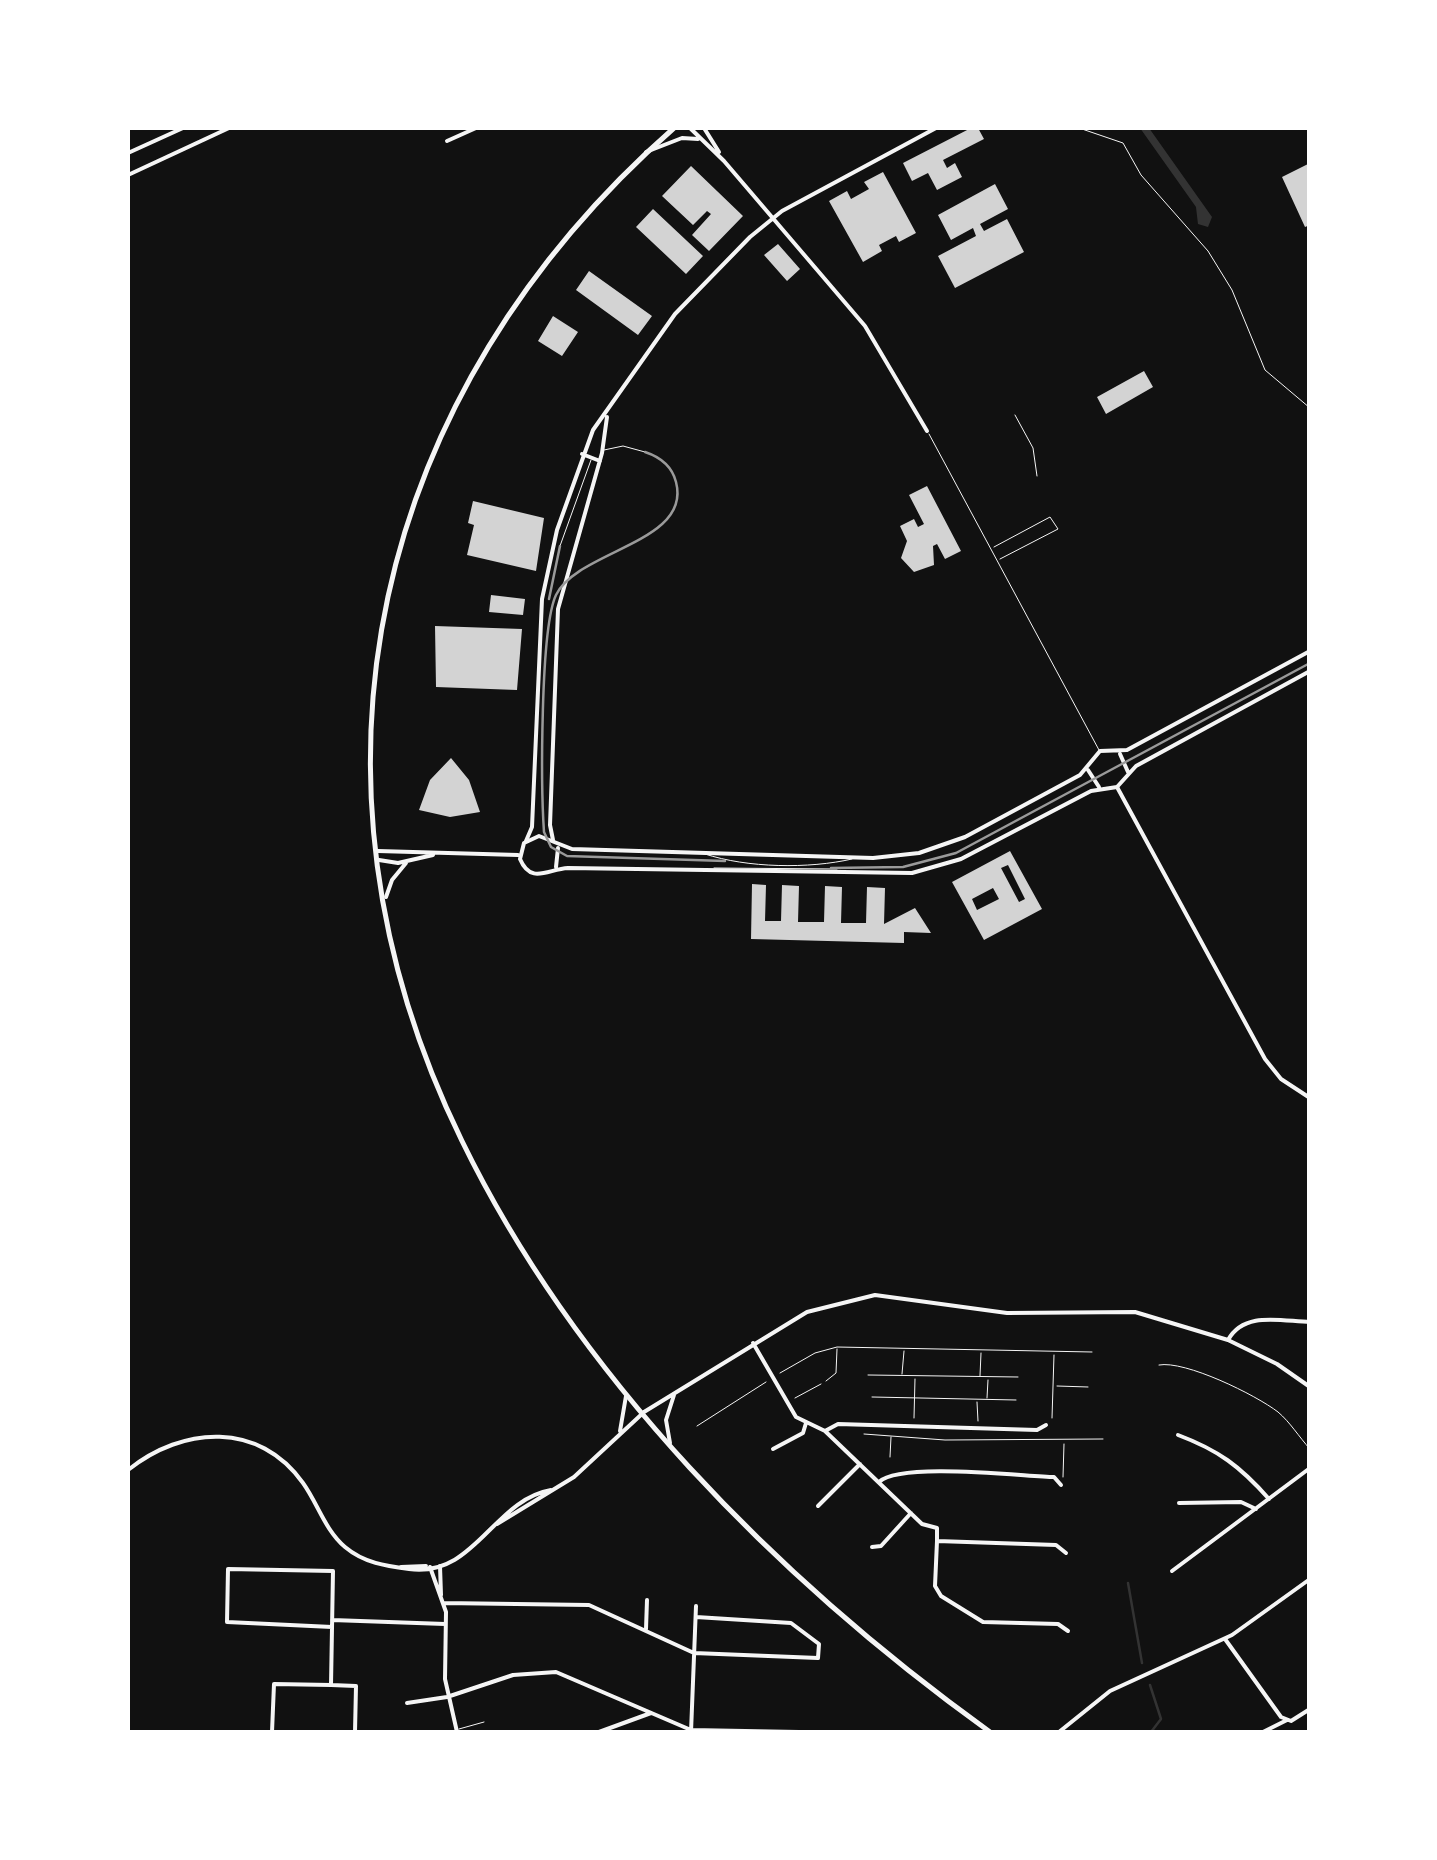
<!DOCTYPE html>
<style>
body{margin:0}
#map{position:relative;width:1437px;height:1860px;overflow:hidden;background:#111;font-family:"DM Sans",sans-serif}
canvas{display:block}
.frame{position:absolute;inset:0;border:130px solid #fff;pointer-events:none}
</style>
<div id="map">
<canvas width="1437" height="1860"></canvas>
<div class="frame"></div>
</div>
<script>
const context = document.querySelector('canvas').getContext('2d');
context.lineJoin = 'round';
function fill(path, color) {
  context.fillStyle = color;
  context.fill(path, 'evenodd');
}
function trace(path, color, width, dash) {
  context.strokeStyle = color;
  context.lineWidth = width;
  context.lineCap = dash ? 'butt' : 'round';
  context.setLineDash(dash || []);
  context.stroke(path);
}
fill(new Path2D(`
 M1140,128H1149L1212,217L1208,227L1198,224L1196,207Z`), '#333');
trace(new Path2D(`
 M1128,1583L1142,1663
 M1150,1685L1161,1719L1151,1732`), '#333', 2.5);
fill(new Path2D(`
 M971,128H978L984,139L943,160L947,168L955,163L962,177L937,190L928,173L912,181L903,163Z
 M1310,163V225L1305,227L1282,177Z
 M691,166L743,216L709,251L692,235L711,214L707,211L693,225L662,196Z
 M883,172L916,233L899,242L896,236L879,245L882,251L863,262L829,201L847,191L851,199L869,189L864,182Z
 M995,184L1008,209L980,224L984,231L1007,219L1024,252L955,288L938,256L976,236L973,228L951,240L938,215Z
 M653,209L703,256L686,274L636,227Z
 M778,244L800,269L787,281L764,255Z
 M589,271L652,316L638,335L576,290Z
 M553,316L578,332L562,356L538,341Z
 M1144,371L1153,387L1106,414L1097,397Z
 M927,486L961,551L945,559L937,544L933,546L934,565L914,572L901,558L907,541L900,526L914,519L918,527L924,524L909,495Z
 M473,501L544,518L536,571L467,555L474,525L468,523Z
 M491,595L525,599L523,615L489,612Z
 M435,626L522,629L517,690L436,687Z
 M451,758L469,780L480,812L450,817L419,810L430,780Z
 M1010,851L1042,909L984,940L952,882ZM1008,865L1025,899L1019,902L1001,868ZM993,888L999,899L977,910L972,899Z
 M752,884L766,885L765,921H781L782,885L799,886L798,922H824L825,886L842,887L841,923H866L867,887L885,888L884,924L915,908L931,933L904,932V943L751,939Z`), '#d3d3d3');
trace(new Path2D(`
 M1079,128L1123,143L1141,175L1208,251L1232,290L1265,370L1310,408
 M1159,1365C1185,1360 1256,1395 1278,1412C1290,1422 1299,1437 1310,1449
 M780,1373L815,1353L837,1347L1092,1352
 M902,1374L904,1351
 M868,1375L1018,1377
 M980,1376L981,1353
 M826,1381L836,1373L837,1349
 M1057,1386L1088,1387
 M872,1397L1016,1400
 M795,1398L821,1384
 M987,1398L988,1380
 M977,1402L978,1421
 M914,1418L915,1379
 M1052,1418L1054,1355
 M697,1426L766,1382
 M864,1434L945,1440L1103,1439
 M890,1457L891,1437
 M1063,1477L1064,1444`), '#f5f5f5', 1);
trace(new Path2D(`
 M1015,415L1033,448L1037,476
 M929,434L1099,750
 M604,450L623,446L645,452
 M560,546L591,460
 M994,547L1050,517L1058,529L1000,559
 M705,854C747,868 809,869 852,859
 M714,868L837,869
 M459,1729L484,1722`), '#f5f5f5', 1);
trace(new Path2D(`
 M690,128L724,161L865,326L927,431
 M704,128L719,152
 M447,141L476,128
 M646,152L682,138L698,139
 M128,153L183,128
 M128,175L229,128
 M582,454L600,461
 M1117,787L1265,1059L1281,1079L1310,1098
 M553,840L550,825L558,609L602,453L607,417
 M526,841L532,827L542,599L557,530L593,430L675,314L750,237L782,211L936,128
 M1228,1340C1244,1311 1280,1321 1310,1322
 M753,1343L796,1417L825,1431L922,1524L937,1528V1541L1056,1545L1066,1553
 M644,1412L807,1312L875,1295L1007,1313L1135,1312L1228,1340L1277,1364L1310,1387
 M825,1431L838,1424L1037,1430L1046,1425
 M1178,1435C1218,1450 1240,1466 1269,1499
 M670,1443L666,1420L674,1395
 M773,1449L803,1433L806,1423
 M879,1482C900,1462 1020,1476 1054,1477L1061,1485
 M1179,1503L1241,1502L1256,1509
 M818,1506L860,1464
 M937,1541L935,1586L941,1596L983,1622L1058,1624L1068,1631
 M872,1547L881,1546L911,1513
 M440,1566L441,1595
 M430,1567L446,1612L445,1679L457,1732
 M1172,1571L1310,1468
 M443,1603L589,1605L694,1653L818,1658L819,1644L791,1623L696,1617
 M332,1620L445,1624
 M332,1627L227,1622L228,1569L333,1571L331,1685L356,1686L355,1732
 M646,1629L647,1600
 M1225,1639L1281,1717L1291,1721L1310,1709
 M407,1703L447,1697L513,1675L556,1672L691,1730L799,1732
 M272,1732L274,1684L331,1685
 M599,1732L651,1713
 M691,1732L696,1606
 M1263,1732L1287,1720`), '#f5f5f5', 4);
trace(new Path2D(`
 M1310,651L1127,750L1100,751L1080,775L965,837L919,853L873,858L572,849L539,836L524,843L520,859C531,885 548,869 568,868L912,873L961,859L1091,791L1117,787L1136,766L1310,671
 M1120,754L1128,772
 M1088,770L1099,787
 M378,851L518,855
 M379,860L398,863L433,855
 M556,867L558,848
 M386,897L392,880L406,863
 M620,1431L626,1396
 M128,1470C183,1426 259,1421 303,1483C318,1504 325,1530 345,1547C364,1563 386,1566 409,1569C475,1578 493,1500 551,1490
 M497,1524L574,1477L643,1413
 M401,1567L426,1566
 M1059,1732L1110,1691L1232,1635L1310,1579`), '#f5f5f5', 4);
trace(new Path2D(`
 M674,128C373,392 283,776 462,1141C577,1377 779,1580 990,1732`), '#f5f5f5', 5);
trace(new Path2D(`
 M645,452C660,457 672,466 676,482C692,543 578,550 556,595C540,629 541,789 544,832L551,847L567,856L725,861
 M549,599L560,546
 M831,868L903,867L956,853L1310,663`), '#9a9a9a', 2.5);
</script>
